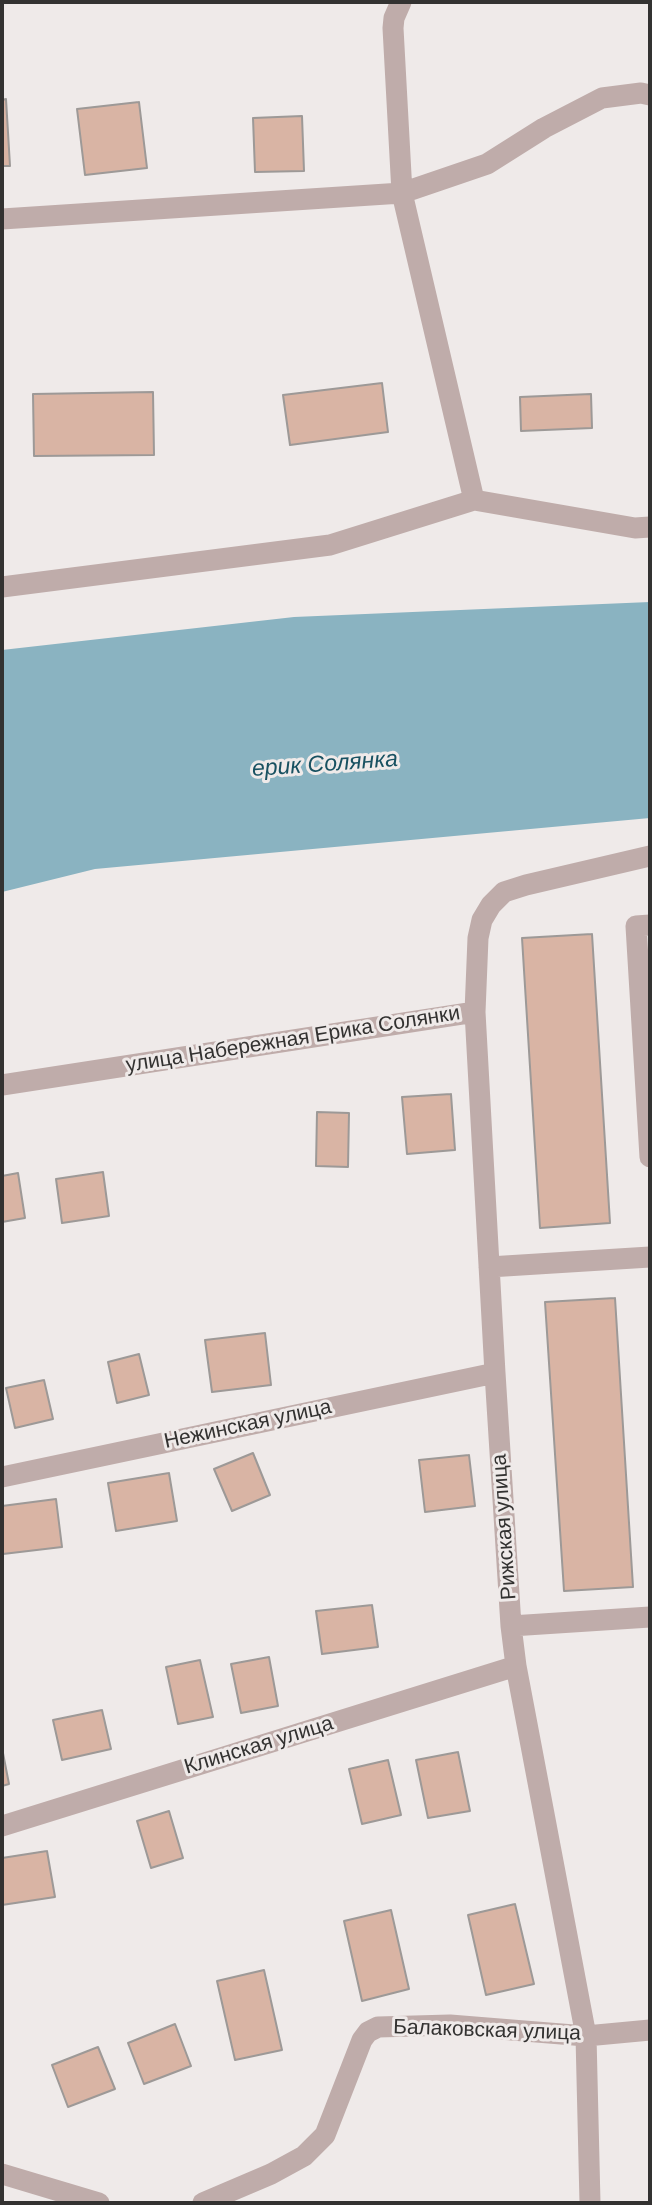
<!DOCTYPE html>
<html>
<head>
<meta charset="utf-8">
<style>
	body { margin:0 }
	#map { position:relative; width:652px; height:2205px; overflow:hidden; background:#efeae9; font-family:"DM Sans",sans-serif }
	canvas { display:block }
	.frame { position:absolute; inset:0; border:4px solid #333231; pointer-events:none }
</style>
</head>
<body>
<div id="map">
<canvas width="652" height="2205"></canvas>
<div class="frame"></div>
</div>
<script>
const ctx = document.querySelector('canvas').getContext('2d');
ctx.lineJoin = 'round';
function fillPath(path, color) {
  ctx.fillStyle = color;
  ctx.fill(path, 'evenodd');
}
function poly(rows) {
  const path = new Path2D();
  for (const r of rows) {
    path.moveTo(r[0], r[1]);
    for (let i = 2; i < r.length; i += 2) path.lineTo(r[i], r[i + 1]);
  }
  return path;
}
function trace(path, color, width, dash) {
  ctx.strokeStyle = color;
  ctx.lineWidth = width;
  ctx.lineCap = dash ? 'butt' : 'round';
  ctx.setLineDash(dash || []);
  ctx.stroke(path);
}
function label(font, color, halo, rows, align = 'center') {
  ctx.font = font + ' "DM Sans",sans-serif';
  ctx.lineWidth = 6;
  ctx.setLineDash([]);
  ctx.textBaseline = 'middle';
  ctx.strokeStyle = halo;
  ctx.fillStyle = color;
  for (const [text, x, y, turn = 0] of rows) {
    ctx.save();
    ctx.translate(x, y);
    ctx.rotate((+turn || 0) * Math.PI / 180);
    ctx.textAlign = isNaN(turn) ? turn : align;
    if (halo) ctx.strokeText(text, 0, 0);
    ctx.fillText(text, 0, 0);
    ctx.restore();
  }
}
fillPath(poly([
	[650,602,650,818,95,869,2,892,2,650,294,617]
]), '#8ab3c1');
const building = poly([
	[6,99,10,166,2,166,2,100,6,99],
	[139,102,147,168,85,175,77,109,139,102],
	[302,116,304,171,255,172,253,118,302,116],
	[382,383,388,432,290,445,283,395,382,383],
	[153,392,154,455,34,456,33,394,153,392],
	[591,394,592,428,521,431,520,397,591,394],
	[592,934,610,1223,540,1228,522,938,592,934],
	[451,1094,455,1150,407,1154,402,1097,451,1094],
	[317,1112,349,1113,348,1167,316,1166,317,1112],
	[103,1172,109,1216,62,1223,56,1179,103,1172],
	[18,1173,25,1218,2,1222,2,1176,18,1173],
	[615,1298,633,1587,564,1591,545,1302,615,1298],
	[265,1333,271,1385,212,1392,205,1340,265,1333],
	[139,1354,149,1395,117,1403,108,1362,139,1354],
	[44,1380,53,1419,15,1428,6,1388,44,1380],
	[253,1453,270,1495,232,1511,214,1469,253,1453],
	[469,1455,475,1506,425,1512,419,1460,469,1455],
	[169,1473,177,1521,116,1531,108,1483,169,1473],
	[56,1499,62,1547,3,1554,2,1506,56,1499],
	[372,1605,378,1647,322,1654,316,1611,372,1605],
	[269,1657,278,1706,241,1713,231,1664,269,1657],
	[200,1660,213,1717,178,1724,166,1667,200,1660],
	[102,1710,111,1749,62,1760,53,1720,102,1710],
	[2,1748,9,1784,2,1786,2,1748],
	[458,1752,470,1811,428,1818,416,1760,458,1752],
	[388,1760,401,1815,362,1824,349,1769,388,1760],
	[169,1811,183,1858,151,1868,137,1821,169,1811],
	[47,1851,55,1897,2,1905,2,1858,47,1851],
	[515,1904,534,1984,486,1995,468,1915,515,1904],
	[391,1910,409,1989,362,2001,344,1921,391,1910],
	[264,1970,282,2050,235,2060,217,1981,264,1970],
	[175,2024,191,2066,144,2084,128,2043,175,2024],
	[98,2047,115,2089,68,2107,52,2065,98,2047]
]);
fillPath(building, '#d9b4a4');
trace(building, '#9d9997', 2);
trace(poly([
	[401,2,394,18,393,28,402,193,474,500],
	[2,219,402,193,487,164,544,128,602,98,641,93,650,95],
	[2,587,330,545,474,500,635,528,650,527],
	[650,925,636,926,650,1157],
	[2,1085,475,1012],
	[489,1267,650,1257],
	[2,1477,495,1373],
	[511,1626,650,1617],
	[2,1826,516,1666],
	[2,2174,99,2203],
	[203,2203,271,2174,304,2156,325,2135,362,2040,368,2032,378,2027,450,2025,586,2036,650,2030],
	[590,2203,586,2036,516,1666,511,1626,495,1373,475,1012,478,938,482,920,491,905,504,892,526,885,650,856]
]), '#bfacaa', 21);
label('21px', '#333231', '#efeae9', [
	["улица Набережная Ерика Солянки",293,1040,-9],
	["Нежинская улица",248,1425,-12],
	["Рижская улица",505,1527,-94],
	["Клинская улица",259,1746,-17],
	["Балаковская улица",487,2031,2]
]);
label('italic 23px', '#185161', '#efeae9', [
	["ерик Солянка",325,765,-4]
]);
</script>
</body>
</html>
